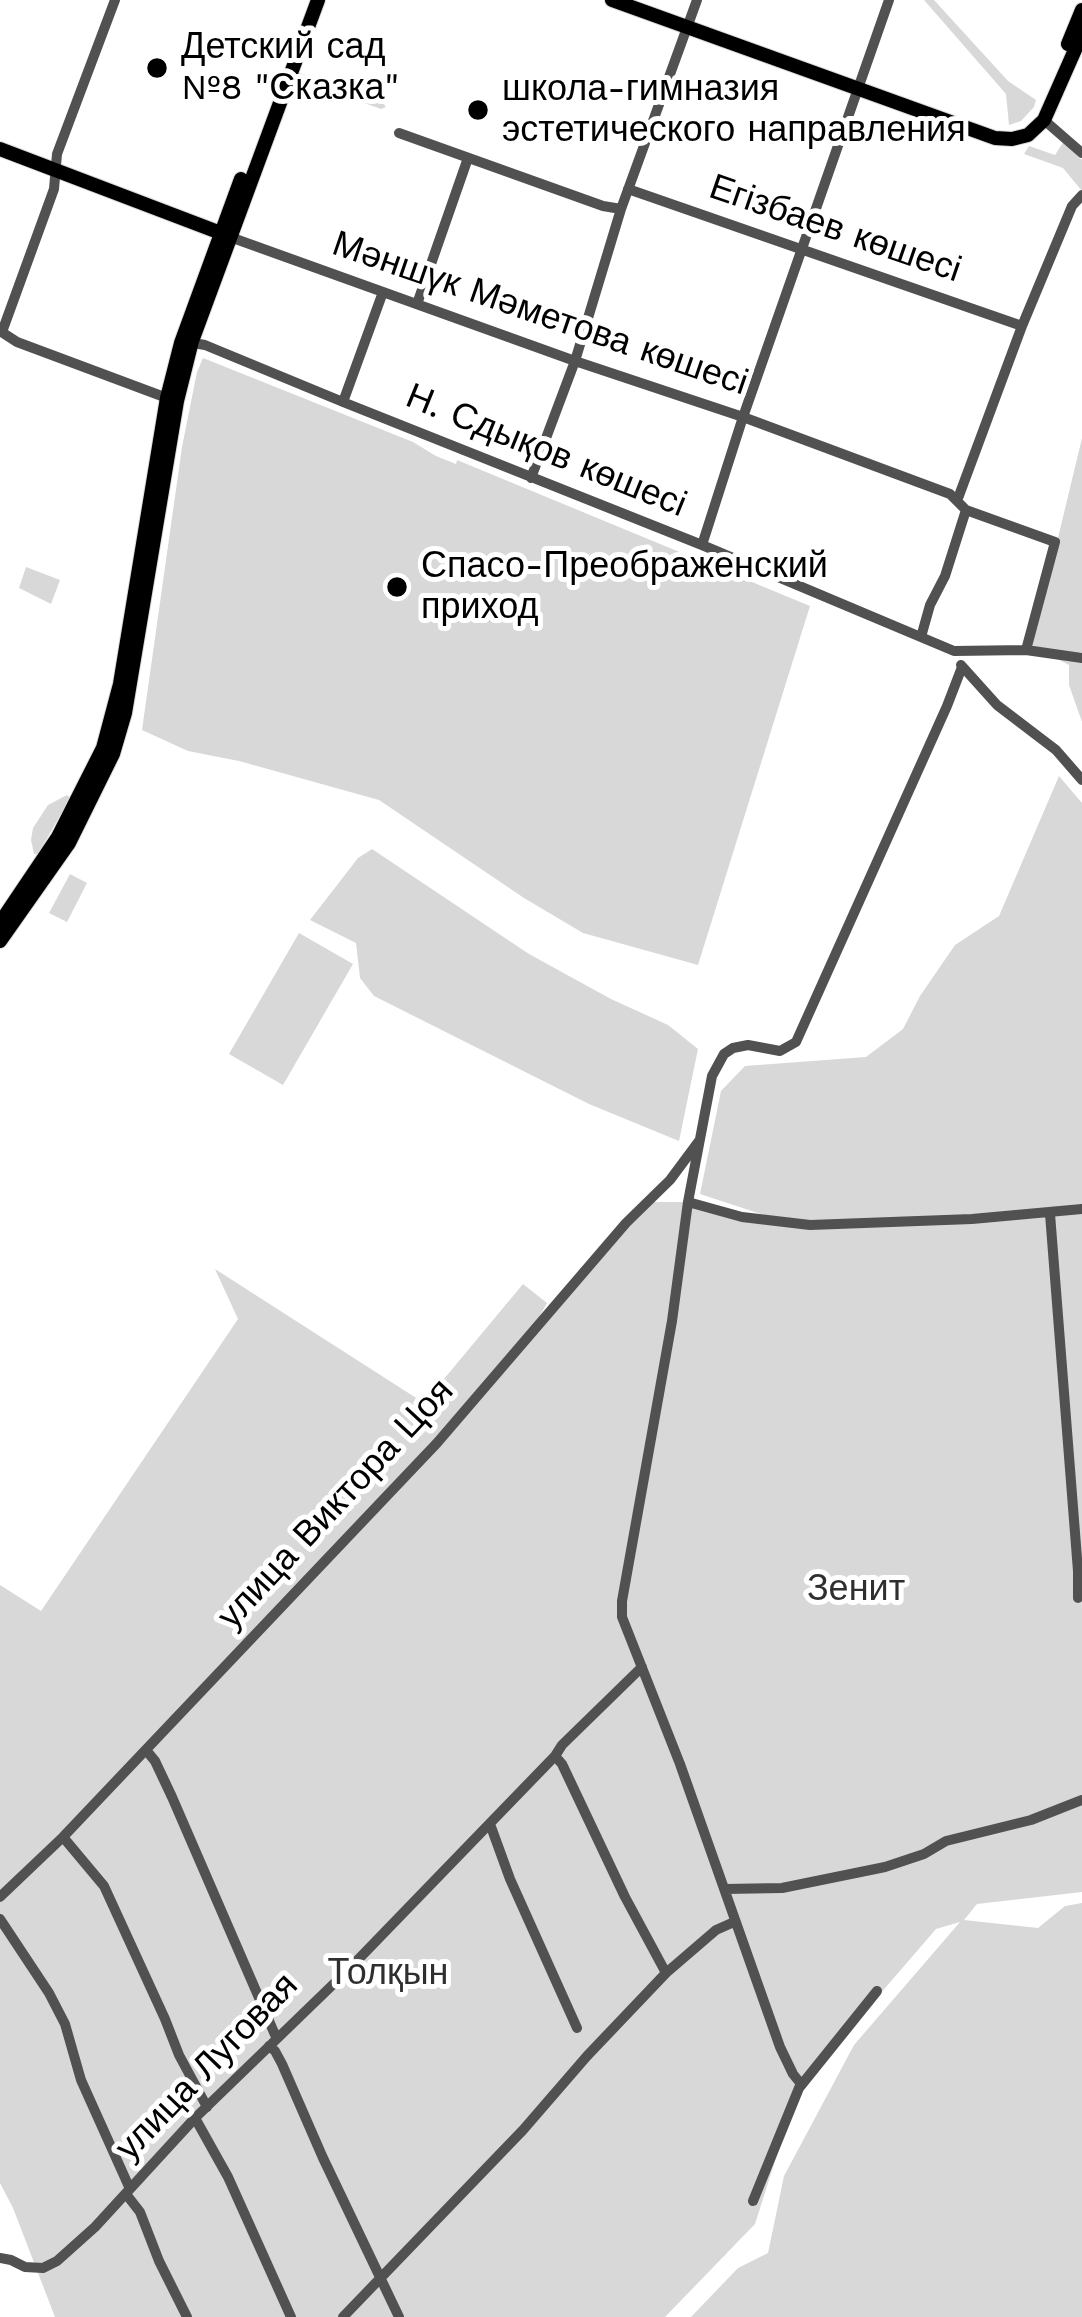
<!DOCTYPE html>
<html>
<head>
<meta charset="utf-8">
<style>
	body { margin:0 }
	canvas { display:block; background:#fff }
</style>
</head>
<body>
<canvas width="1082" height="2317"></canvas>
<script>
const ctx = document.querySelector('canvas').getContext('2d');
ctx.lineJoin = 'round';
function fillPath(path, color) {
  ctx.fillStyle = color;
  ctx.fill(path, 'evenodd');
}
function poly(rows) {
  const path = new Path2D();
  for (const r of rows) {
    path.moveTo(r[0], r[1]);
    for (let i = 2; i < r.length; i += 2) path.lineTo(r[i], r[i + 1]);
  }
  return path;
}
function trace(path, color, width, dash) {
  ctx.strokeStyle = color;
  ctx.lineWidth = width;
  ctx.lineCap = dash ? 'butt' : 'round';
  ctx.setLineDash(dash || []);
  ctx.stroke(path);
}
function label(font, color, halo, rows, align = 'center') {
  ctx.font = font + ' "Work Sans",sans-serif';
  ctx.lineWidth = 10;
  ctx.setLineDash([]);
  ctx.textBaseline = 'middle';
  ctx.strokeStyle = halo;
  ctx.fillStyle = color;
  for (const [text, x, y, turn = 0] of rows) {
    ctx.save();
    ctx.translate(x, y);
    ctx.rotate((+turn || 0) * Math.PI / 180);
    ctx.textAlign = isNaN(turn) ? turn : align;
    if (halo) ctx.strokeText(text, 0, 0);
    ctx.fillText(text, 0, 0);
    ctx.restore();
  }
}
fillPath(poly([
	[924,0,934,0,1008,81,1036,100,1034,107,1021,121,1009,125,1006,94],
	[300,73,383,103,386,107,381,109,298,79,295,75],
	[1064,141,1082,160,1082,191,1063,168,1024,154,1029,146,1055,155],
	[203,358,413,442,436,456,456,464,457,460,810,606,698,965,583,933,524,898,379,800,239,761,188,751,142,730,182,447,197,372],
	[1082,438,1082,722,1069,685,1069,665,1032,646],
	[26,567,60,580,51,604,19,588],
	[1059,776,1082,803,1082,1892,977,1904,964,1920,1038,1928,1065,1906,1082,1903,1082,2317,691,2317,738,2268,768,2253,784,2176,854,2045,960,1922,936,1929,842,2038,795,2098,755,2224,665,2317,55,2317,13,2208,0,2183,0,1585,41,1611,238,1319,215,1269,424,1403,523,1284,547,1303,538,1319,653,1202,688,1202,774,1221,851,1220,796,1220,764,1215,700,1194,721,1091,745,1066,866,1057,903,1029,920,996,955,945,999,916],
	[67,795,70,798,38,854,34,854,31,840,33,828,48,805],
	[372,849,529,954,611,999,668,1025,698,1049,679,1141,589,1104,374,996,360,978,356,943,310,920,358,858],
	[70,874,87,883,67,922,49,913],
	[299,933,353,964,283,1085,229,1054]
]), '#d8d8d8');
const major = poly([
	[612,0,995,138,1012,139,1028,135,1044,120,1082,34],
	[1068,44,1082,10],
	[0,149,226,235],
	[0,923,58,837,103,748,120,684,167,398,181,343,241,179],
	[0,941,69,843,113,754,125,713,177,401,192,341,318,0]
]);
trace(major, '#dbdbdb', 16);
trace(poly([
	[1044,120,1082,153],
	[399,133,603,206,621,209],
	[628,189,1022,326],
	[230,237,575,361,743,417,950,494,966,510,1055,542,1026,650],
	[417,304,468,158],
	[0,331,17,342,167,398],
	[2,332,54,189,57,154,115,0],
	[187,342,205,345,343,402,702,545,954,651,1026,650,1082,658],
	[343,402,383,292],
	[531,478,575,361,621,209,697,0],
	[957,501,1022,326,1072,206,1082,195],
	[702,545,743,417,889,0],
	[921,637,930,605,945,576,966,510],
	[961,665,997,705,1056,750,1082,780],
	[688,1202,742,1217,810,1225,972,1219,1082,1209],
	[1050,1214,1078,1571,1078,1598],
	[146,1750,155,1761,172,1797,276,2037],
	[555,1756,562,1764,625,1897,666,1973],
	[490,1824,510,1879,577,2028],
	[63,1837,104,1886,165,2019,179,2055,207,2107],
	[725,1889,782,1888,885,1867,924,1854,946,1841,1031,1820,1082,1800],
	[0,1897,63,1837,437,1443,626,1223,670,1180,699,1141],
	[0,1919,49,1993,65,2024,81,2080,130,2189],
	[269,2046,275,2051,282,2064,323,2158,399,2317],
	[801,2084,793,2074,780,2047,680,1764,622,1617,622,1601,672,1321,688,1202,712,1076,724,1054,733,1048,748,1045,780,1051,796,1042,947,706,962,667],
	[195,2118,228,2177,291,2317],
	[126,2194,140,2212,159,2261,187,2317],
	[753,2201,799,2088,877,1991],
	[0,2258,11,2260,25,2267,43,2268,57,2261,95,2227,195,2118,348,1970,555,1756,562,1745,642,1667],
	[343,2317,523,2130,587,2056,666,1973,716,1930,734,1922]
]), '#515151', 10);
trace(major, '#000', 14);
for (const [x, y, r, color] of [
	[157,68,12,"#000"],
	[478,110,12,"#000"],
	[397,587,12,"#000"]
]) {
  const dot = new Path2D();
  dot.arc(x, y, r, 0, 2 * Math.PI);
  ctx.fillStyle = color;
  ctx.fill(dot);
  trace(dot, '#fff', 4.5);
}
label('36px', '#000', '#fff', [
	["Детский сад",181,47],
	["№8 \"Сказка\"",181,88],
	["школа-гимназия",502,89],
	["эстетического направления",502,130],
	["Спасо-Преображенский",421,566],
	["приход",421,607]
], 'left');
label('36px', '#000', '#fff', [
	["Егізбаев көшесі",835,229,19],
	["Мәншүк Мәметова көшесі",540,314,19],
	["Н. Сдықов көшесі",546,451,22],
	["улица Виктора Цоя",336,1504,-47],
	["улица Луговая",207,2067,-46]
]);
label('36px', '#2f2f2f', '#fff', [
	["Зенит",856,1589],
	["Толқын",388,1973]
]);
</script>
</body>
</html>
